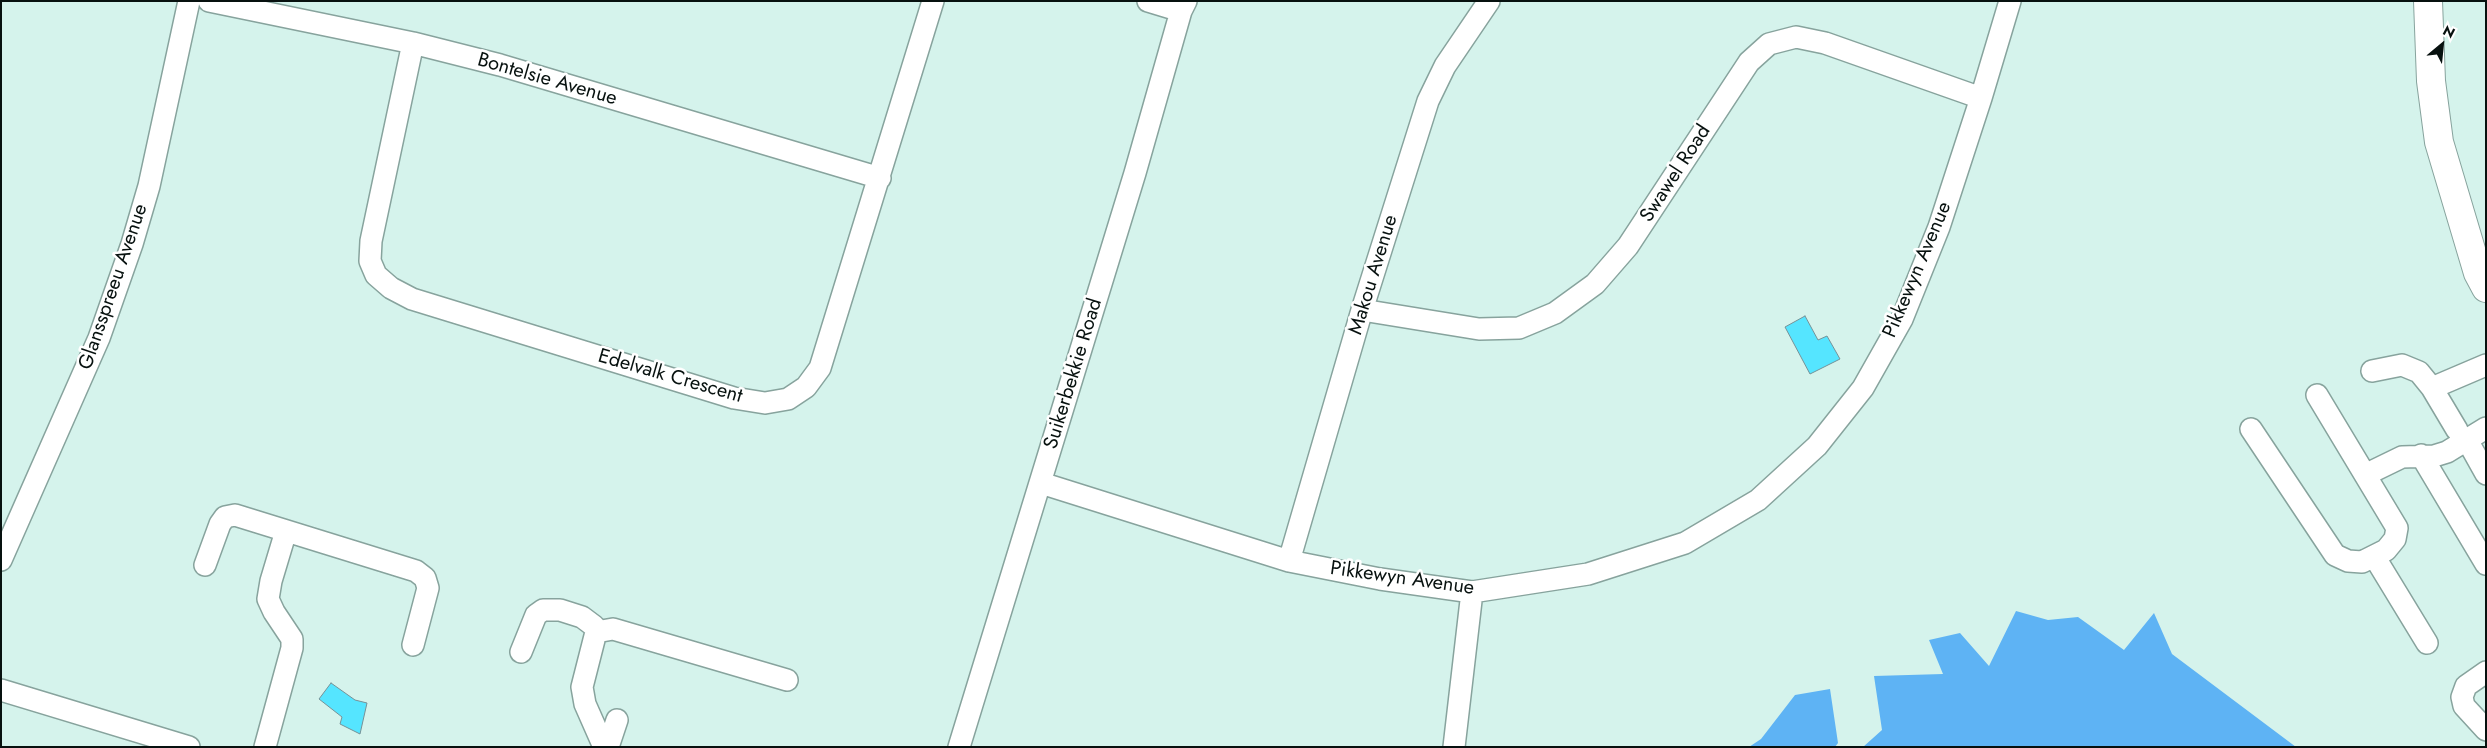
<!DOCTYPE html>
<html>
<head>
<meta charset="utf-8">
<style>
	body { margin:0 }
	#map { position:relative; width:2487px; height:748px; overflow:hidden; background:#d5f3ec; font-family:Jost,sans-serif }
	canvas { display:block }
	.frame { position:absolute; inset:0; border:2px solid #07110f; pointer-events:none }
	.north { position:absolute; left:2417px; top:20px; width:50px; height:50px; -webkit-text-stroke:4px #fff; paint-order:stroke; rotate:28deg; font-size:14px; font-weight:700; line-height:20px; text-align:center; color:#07110f }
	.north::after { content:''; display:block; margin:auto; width:18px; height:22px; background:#07110f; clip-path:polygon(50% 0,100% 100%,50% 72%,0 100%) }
</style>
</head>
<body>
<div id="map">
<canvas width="2487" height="748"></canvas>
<div class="frame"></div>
<div class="north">N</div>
</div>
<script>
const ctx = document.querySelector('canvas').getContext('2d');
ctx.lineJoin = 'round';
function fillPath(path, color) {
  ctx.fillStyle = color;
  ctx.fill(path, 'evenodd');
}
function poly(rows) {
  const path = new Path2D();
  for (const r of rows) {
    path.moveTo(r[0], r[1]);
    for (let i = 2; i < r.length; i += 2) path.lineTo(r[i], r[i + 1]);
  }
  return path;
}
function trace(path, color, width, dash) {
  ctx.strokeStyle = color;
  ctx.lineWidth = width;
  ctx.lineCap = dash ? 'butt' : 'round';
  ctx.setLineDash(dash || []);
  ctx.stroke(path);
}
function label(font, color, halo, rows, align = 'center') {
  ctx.font = font + ' Jost,sans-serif';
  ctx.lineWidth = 5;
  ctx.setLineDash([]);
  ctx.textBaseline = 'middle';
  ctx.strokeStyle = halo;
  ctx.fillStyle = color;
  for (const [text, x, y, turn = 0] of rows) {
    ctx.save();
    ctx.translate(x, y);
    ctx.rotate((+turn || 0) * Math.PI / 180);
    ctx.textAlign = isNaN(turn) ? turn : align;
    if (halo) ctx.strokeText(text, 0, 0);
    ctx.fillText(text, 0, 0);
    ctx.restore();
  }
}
fillPath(poly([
	[2016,611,2048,620,2078,617,2124,650,2154,613,2172,654,2296,747,1863,747,1882,730,1874,676,1943,674,1929,640,1960,633,1989,666],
	[1830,689,1838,743,1835,747,1749,747,1761,739,1795,695]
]), '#5eb3f4');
const building = poly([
	[1805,316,1818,340,1827,336,1840,359,1810,374,1785,327,1805,316],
	[331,683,355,700,367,703,360,734,340,724,342,717,319,699,331,683]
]);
fillPath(building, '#55e5ff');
trace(building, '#759197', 1);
const street = poly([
	[209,1,413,43,500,65,880,178],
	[1148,1,1181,11],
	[413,43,371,241,370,261,376,275,391,288,412,299,734,398,765,403,788,399,806,387,820,368,933,1],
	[1362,310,1479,329,1519,328,1555,313,1595,284,1628,246,1749,62,1769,44,1796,37,1825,43,1981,98],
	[2372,371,2402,365,2419,372,2432,388,2457,430],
	[2432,388,2486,365],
	[2251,429,2335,555,2348,561,2362,562,2386,550,2395,539,2397,528,2317,395],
	[2467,440,2486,474],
	[2421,455,2486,564],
	[2365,475,2402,457,2434,456,2447,452,2486,428],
	[1041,483,1289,561,1380,579,1472,592,1588,574,1685,543,1758,500,1817,446,1863,388,1902,319,1939,227,1981,98,2010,1],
	[2374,556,2427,643],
	[1,560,99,338,132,244,149,186,189,1],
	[1289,561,1362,310,1428,101,1445,66,1489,1],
	[205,565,220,524,225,517,235,515,416,571,425,578,428,588,413,645],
	[596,632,613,629,787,680],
	[521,652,536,615,543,610,560,610,582,617,594,626,596,632,582,687,585,704,604,747],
	[2486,672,2466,686,2462,697,2464,706,2486,730],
	[1,690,189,747],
	[265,747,292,648,292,639,274,612,268,599,271,581,286,531],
	[608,747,617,720],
	[959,747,1135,173,1181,11,1186,1],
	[1454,747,1472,592]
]);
const secondary = poly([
	[2428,1,2431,81,2439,142,2478,273,2486,288]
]);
trace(street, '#87a39d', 24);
trace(secondary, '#87a39d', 30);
trace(street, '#fff', 21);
trace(secondary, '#fff', 28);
label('20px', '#07110f', '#fff', [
	["Bontelsie Avenue",547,80,16],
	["Swawel Road",1676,174,-57],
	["Pikkewyn Avenue",1918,270,-67],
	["Makou Avenue",1374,275,-73],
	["Glansspreeu Avenue",114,287,-71],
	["Suikerbekkie Road",1074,374,-73],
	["Edelvalk Crescent",670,377,16],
	["Pikkewyn Avenue",1402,579,8]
]);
</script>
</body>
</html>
